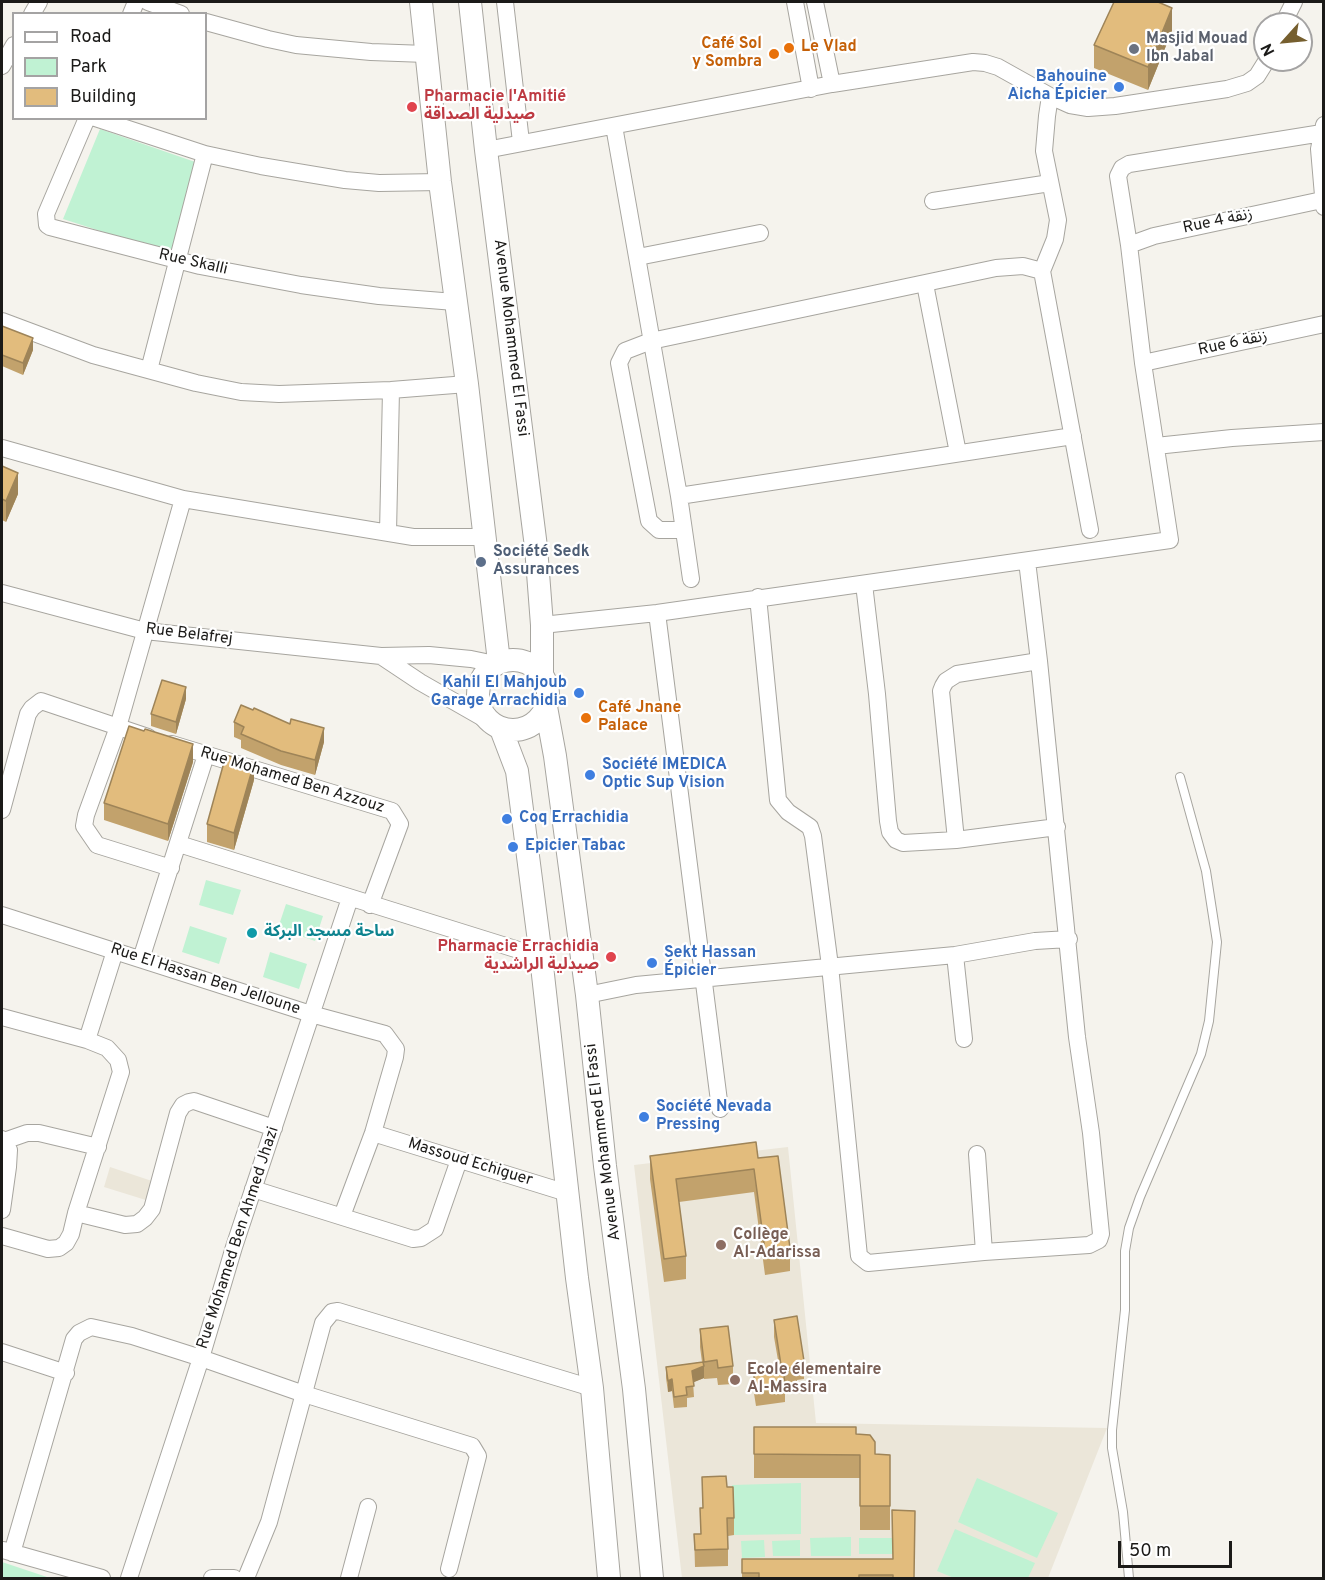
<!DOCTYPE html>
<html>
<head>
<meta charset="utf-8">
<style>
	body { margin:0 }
	#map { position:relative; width:1325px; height:1580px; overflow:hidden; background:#f5f3ed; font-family:Overpass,sans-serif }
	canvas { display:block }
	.frame { position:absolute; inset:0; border:3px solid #1b1a18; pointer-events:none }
	.legend { position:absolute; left:12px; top:12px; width:195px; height:108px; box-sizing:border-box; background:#fff; border:2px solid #a4a3a3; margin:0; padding:8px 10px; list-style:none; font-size:18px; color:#1b1a18 }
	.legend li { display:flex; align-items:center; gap:12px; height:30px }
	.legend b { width:30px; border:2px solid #a4a3a3 }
	.north { position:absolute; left:1253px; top:12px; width:60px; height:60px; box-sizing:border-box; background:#fff; border:2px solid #a4a3a3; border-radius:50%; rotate:243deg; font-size:16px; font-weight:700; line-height:24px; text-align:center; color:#1b1a18 }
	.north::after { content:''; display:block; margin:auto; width:21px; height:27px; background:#765f2f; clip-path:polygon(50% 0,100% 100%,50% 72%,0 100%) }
	.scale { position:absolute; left:1118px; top:1541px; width:114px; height:27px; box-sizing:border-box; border:3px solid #1b1a18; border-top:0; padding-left:8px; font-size:18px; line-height:21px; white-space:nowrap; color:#1b1a18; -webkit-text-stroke:4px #fff; paint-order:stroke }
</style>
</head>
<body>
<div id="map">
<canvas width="1325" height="1580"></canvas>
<div class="frame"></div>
<ul class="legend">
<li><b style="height:8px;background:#fff"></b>Road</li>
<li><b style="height:16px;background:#c0f2d3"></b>Park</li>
<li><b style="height:16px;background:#e2bc7d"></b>Building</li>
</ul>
<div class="north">N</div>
<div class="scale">50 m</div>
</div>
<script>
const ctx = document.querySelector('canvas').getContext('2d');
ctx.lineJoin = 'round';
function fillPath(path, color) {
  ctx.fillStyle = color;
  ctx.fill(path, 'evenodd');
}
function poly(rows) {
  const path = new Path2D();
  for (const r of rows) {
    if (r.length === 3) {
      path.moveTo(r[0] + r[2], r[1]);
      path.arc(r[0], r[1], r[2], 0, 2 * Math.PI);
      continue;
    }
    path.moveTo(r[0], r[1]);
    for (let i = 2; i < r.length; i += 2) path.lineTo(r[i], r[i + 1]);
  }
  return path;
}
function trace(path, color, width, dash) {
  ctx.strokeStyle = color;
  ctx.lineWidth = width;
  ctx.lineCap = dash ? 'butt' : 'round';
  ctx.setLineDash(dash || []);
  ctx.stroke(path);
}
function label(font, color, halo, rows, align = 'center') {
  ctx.font = font + ' Overpass,"Noto Sans Arabic",sans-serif';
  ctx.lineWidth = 4.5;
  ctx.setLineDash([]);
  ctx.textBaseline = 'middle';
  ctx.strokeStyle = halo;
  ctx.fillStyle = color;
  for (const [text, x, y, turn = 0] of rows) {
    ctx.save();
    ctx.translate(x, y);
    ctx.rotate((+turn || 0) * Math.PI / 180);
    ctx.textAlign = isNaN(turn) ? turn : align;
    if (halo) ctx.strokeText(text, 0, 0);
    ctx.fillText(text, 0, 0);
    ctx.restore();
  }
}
fillPath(poly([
	[788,1147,816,1423,1107,1428,1048,1578,682,1578,634,1165],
	[110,1167,155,1182,149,1201,104,1187]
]), '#ebe6d9');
fillPath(poly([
	[100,129,201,164,175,255,63,219],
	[206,880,241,890,233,915,199,905],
	[286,904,323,916,315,941,278,928],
	[190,926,227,938,219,964,182,952],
	[270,952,307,964,299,989,263,977],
	[977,1478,1058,1513,1037,1558,958,1522],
	[801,1483,801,1534,734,1535,732,1485],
	[955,1529,1035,1563,1028,1578,954,1578,937,1571],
	[851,1537,851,1556,811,1556,810,1538],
	[859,1538,893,1538,893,1554,859,1554],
	[764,1540,765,1557,742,1558,741,1541],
	[800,1540,800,1556,773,1556,772,1541],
	[2,1562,50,1578,2,1578]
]), '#c0f2d3');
const lane = poly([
	[1129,1578,1123,1512,1112,1448,1112,1430,1125,1310,1125,1251,1129,1228,1140,1197,1201,1054,1209,1021,1217,942,1206,871,1180,777]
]);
const street = poly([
	[148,2,181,14],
	[505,2,521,142],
	[795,2,811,89],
	[815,2,832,84],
	[32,14,39,2],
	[131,14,136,2],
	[206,22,268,39,296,45,371,52,426,54],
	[1283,24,1294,2],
	[2,66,14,45],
	[1050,96,1047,116,1044,151,1058,220,1055,239,1042,271,1090,530],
	[87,118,46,214,47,225,50,227,200,266,301,285,379,296,455,302],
	[95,118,205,154,261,166,345,180,379,183,440,182],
	[1324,125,1319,149,1324,207],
	[614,126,679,496,691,579],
	[486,150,832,84,973,62,985,63,998,67,1050,96,1070,105,1088,108,1115,106,1227,89,1247,83,1257,76,1267,60],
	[933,201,1050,183],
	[1129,245,1118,176,1122,168,1129,164,1322,133],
	[638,257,760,233],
	[925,284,958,453],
	[2,321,93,355,196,383,241,392,279,394,391,390,467,384],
	[1143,363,1324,324],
	[149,370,205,154],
	[1156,446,1232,438,1324,432],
	[2,448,183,499,413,537,484,537],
	[679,496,1073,436],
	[684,530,659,530,649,521,619,363,625,351,651,341,996,268,1023,266,1042,271],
	[388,533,391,390],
	[864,584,877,694,888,821,890,832,896,840,903,843,956,840,1057,827],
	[2,593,145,631,381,656,429,655,471,659,495,664],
	[758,597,778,800,788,812,810,827,813,836,830,966,859,1256,868,1263,984,1252,1089,1245,1099,1240,1101,1234,1091,1133,1077,1037,1039,661,1027,561],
	[657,613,720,1109],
	[542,625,657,613,1170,540,1143,363,1129,245,1154,236,1322,200],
	[381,656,420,682,490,722],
	[172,744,392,811,400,824,370,905],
	[2,810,28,714,32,708,41,701,148,737],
	[956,840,941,691,943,686,946,681,957,674,1039,661],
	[179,844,541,957],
	[171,868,97,845,84,826,86,815,118,727,183,499],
	[2,915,311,1014,385,1034,396,1049,395,1057,373,1133,342,1216],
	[955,955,964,1039],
	[141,959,206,755],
	[587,995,636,985,955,955,1035,941,1069,939],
	[2,1017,87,1040,107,1048,118,1060,121,1072,76,1213,71,1234,66,1243,59,1248,48,1249,2,1236],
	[87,1040,115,951],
	[373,1133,567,1193],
	[2,1139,9,1150,8,1167,2,1210],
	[4,1141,27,1133,39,1133,98,1147],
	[977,1154,984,1252],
	[253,1189,413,1239,421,1238,435,1229,459,1160],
	[76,1213,125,1225,137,1224,145,1218,152,1209,178,1113,183,1105,189,1102,194,1101,274,1128],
	[2,1352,66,1373],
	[3,1550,102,1578],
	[12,1553,74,1339,79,1333,91,1327,132,1336,201,1358,304,1394,472,1446,478,1456,449,1569],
	[129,1578,201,1358,234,1247,350,898],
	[212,1578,234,1578],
	[246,1578,269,1522,323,1323,332,1312,338,1311,592,1388],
	[349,1578,368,1507]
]);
const secondary = poly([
	[421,2,440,182,467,384,499,662],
	[470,2,486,150,536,547,542,625,542,675],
	[513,695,35],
	[546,707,555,756,587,995,605,1166,634,1389,652,1578],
	[501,729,517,771,541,957,577,1278,592,1388,609,1578]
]);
trace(lane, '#a7a59f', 10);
trace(street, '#a7a59f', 18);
trace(secondary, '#a7a59f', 24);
trace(lane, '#fff', 8);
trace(street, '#fff', 16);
trace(secondary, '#fff', 22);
fillPath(poly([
	[1172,31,1148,90,1094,68,1094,45],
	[2,326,33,350,23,375,2,366],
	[2,466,18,494,6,522,2,520],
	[186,699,176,734,151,726,151,714],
	[234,722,324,742,315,775,281,765,241,748,241,740,234,737],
	[193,762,168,841,104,820,104,803],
	[254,780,234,850,207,842,207,824],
	[650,1156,758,1158,790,1248,790,1271,765,1275,754,1192,679,1202,686,1256,686,1279,664,1282,650,1179],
	[774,1320,804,1361,804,1379,797,1380,797,1385,785,1386,785,1402,756,1406,753,1387,753,1369,779,1366,774,1337],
	[700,1329,733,1366,733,1384,718,1385,717,1378,704,1379,704,1376,704,1378,693,1382,694,1397,687,1398,687,1407,674,1408,672,1391,668,1392,666,1378,666,1367,702,1362,700,1347],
	[754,1427,856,1434,875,1454,890,1455,890,1530,860,1530,860,1478,754,1478],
	[702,1477,727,1487,734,1518,734,1535,728,1536,728,1566,695,1567,694,1534,701,1534,700,1508,703,1508],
	[742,1559,893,1559,914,1578,742,1578]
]), '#c2a26c');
fillPath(poly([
	[1172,8,1172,31,1148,90,1148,67],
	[33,338,33,350,23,375,23,363],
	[18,473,18,494,6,522,6,501],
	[186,687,186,699,176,734,176,722],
	[324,728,324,742,315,775,315,760],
	[193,744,193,762,168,841,168,824],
	[254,763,254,780,234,850,234,833],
	[704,1366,704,1378,692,1383,692,1371],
	[672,1379,672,1391,668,1392,668,1381]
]), '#9e8458');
const building = poly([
	[1114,2,1158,2,1172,8,1148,67,1094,45,1114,2],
	[2,326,33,338,23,363,2,355,2,326],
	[2,466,18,473,6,501,2,499,2,466],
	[162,680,186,687,176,722,151,714,162,680],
	[241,705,253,710,254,708,290,724,291,719,324,728,315,760,281,751,241,734,244,727,234,722,241,705],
	[129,726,144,731,145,729,193,744,168,824,104,803,129,726],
	[226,755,254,763,234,833,207,824,226,755],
	[756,1142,758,1158,778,1156,790,1248,765,1251,754,1169,676,1179,686,1256,664,1259,650,1156,756,1142],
	[797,1316,804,1361,796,1362,797,1367,783,1369,785,1384,756,1388,753,1369,781,1365,774,1320,797,1316],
	[728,1326,733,1366,718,1368,717,1360,704,1362,700,1329,728,1326],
	[703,1362,704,1366,692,1371,694,1386,686,1387,687,1395,674,1397,672,1379,668,1381,666,1367,703,1362],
	[754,1427,856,1427,856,1434,870,1435,875,1442,875,1454,890,1455,890,1506,860,1506,860,1455,754,1454,754,1427],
	[726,1476,727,1487,733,1487,734,1518,727,1518,728,1549,695,1550,694,1534,701,1534,700,1508,703,1508,702,1477,726,1476],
	[892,1510,915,1511,914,1578,893,1578,893,1575,859,1575,859,1578,759,1578,759,1573,742,1573,742,1559,893,1559,892,1510]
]);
fillPath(building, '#e2bc7d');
trace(building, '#9e8458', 1.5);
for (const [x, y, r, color] of [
	[789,48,6,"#e8710a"],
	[1134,49,6,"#6b7280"],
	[774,54,6,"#e8710a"],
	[1119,87,6,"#3f7fe0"],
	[412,107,6,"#e0444e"],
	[481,562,6,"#5c6f8a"],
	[579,693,6,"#3f7fe0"],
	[586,718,6,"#e8710a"],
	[590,775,6,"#3f7fe0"],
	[507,819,6,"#3f7fe0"],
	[513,847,6,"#3f7fe0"],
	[252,933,6,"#0f9aa8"],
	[611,957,6,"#e0444e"],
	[652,963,6,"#3f7fe0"],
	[644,1117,6,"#3f7fe0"],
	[721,1245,6,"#8d6e63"],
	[735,1380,6,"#8d6e63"]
]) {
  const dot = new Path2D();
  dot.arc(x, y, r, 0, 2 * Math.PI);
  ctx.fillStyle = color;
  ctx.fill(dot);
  trace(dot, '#fff', 2);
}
label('bold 16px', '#5b616d', '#fff', [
	["Masjid Mouad",1146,40],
	["Ibn Jabal",1146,58]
], 'left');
label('bold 16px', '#c56008', '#fff', [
	["Café Sol",762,45,"right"],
	["y Sombra",762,63,"right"],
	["Le Vlad",801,48],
	["Café Jnane",598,709],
	["Palace",598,727]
], 'left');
label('bold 16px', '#366cbe', '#fff', [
	["Bahouine",1107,78,"right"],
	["Aicha Épicier",1107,96,"right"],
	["Kahil El Mahjoub",567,684,"right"],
	["Garage Arrachidia",567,702,"right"],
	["Société IMEDICA",602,766],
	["Optic Sup Vision",602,784],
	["Coq Errachidia",519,819],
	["Epicier Tabac",525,847],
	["Sekt Hassan",664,954],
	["Épicier",664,972],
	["Société Nevada",656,1108],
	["Pressing",656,1126]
], 'left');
label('bold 16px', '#be3a42', '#fff', [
	["Pharmacie l'Amitié",424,98],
	["صيدلية الصداقة",424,116],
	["Pharmacie Errachidia",599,948,"right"],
	["صيدلية الراشدية",599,966,"right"]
], 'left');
label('16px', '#1b1a18', '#fff', [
	["Rue 4 زنقة",1218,222,-12],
	["Rue Skalli",193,263,13],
	["Avenue Mohammed El Fassi",510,338,83],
	["Rue 6 زنقة",1233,344,-12],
	["Rue Belafrej",189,635,7],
	["Rue Mohamed Ben Azzouz",292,781,17],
	["Rue El Hassan Ben Jelloune",205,980,18],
	["Avenue Mohammed El Fassi",604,1142,-97],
	["Massoud Echiguer",470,1163,17],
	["Rue Mohamed Ben Ahmed Jhazi",239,1238,-72]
]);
label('bold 16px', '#4e5e75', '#fff', [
	["Société Sedk",493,553],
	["Assurances",493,571]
], 'left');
label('bold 16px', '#0d838f', '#fff', [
	["ساحة مسجد البركة",264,933]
], 'left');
label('bold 16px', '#785e54', '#fff', [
	["Collège",733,1236],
	["Al-Adarissa",733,1254],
	["Ecole élementaire",747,1371],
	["Al-Massira",747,1389]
], 'left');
</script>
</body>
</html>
